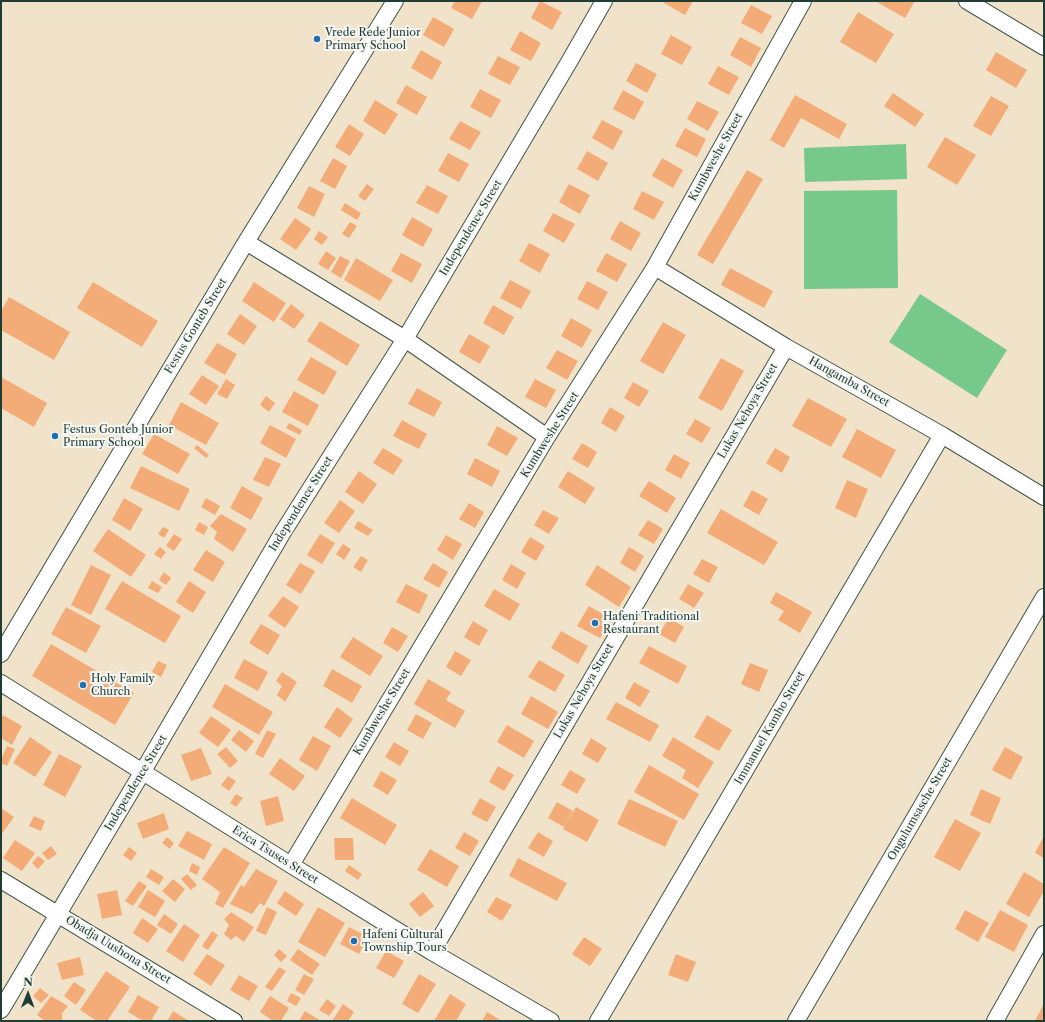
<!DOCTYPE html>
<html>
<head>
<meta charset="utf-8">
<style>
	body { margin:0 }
	#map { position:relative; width:1045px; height:1022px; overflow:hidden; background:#f0e3c9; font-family:"Libre Caslon Text",serif }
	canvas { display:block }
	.frame { position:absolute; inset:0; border:2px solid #1f3d34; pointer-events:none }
	.north { position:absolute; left:8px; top:974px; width:40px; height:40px; -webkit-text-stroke:3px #f6f6f2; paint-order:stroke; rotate:1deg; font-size:11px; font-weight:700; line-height:16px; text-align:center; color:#1f3d34 }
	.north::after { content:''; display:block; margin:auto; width:14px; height:18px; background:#1f3d34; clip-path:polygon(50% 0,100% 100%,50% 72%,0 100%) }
</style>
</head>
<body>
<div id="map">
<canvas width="1045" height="1022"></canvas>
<div class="frame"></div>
<div class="north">N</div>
</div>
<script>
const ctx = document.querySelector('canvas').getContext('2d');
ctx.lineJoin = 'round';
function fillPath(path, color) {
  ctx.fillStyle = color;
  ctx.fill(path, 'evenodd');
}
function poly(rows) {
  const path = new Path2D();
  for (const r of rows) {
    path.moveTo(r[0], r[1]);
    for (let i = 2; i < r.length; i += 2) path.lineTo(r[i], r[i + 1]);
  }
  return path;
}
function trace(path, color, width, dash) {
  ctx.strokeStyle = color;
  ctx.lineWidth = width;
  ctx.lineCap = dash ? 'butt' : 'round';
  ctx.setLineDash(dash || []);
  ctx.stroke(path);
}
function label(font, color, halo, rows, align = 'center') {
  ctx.font = font + ' "Libre Caslon Text",serif';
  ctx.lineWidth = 4;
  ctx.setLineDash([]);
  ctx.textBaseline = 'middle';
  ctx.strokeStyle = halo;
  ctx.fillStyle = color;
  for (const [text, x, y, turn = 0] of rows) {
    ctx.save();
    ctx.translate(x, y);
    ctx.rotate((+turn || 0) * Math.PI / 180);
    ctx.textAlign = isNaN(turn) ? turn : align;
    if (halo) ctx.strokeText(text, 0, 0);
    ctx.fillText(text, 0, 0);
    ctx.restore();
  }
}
fillPath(poly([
	[906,144,907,179,805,182,804,148],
	[897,190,898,288,804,289,804,191],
	[920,294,1007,350,977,398,889,342]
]), '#76c88b');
fillPath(poly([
	[455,1,482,1,472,19,451,8],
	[540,1,562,12,552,30,531,18],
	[665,1,693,1,685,15,664,3],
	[875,1,915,1,905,18],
	[751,5,772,16,762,34,741,23],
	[858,12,894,34,876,63,840,42],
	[433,17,454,29,444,47,423,35],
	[520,31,541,43,531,61,510,50],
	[671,35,692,47,682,65,661,54],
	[740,37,761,48,751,67,730,55],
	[421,50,442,62,432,80,411,68],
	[996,52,1027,70,1016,88,986,70],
	[498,56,520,67,510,85,488,74],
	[636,63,657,74,647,93,626,81],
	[718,66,739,77,729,95,708,84],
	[406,85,427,97,417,115,396,103],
	[480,89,501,100,491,118,470,107],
	[623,90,644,102,634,120,613,109],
	[893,93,924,114,915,127,884,106],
	[795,95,847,124,839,139,801,118,784,148,770,140],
	[991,96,1009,106,991,136,973,126],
	[375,100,398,114,385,135,363,121],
	[697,101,719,112,708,131,687,119],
	[602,120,623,131,613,150,592,138],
	[460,121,481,132,470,150,449,139],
	[349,124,364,134,350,156,335,147],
	[685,128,706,139,697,157,675,146],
	[945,137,976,155,957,185,927,167],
	[587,151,608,163,598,181,577,169],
	[448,153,469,164,459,182,438,171],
	[333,158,347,166,335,189,320,181],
	[662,158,683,170,673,188,652,176],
	[747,170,763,179,713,264,697,255],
	[367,184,374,189,365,201,358,196],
	[569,184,590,195,580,214,559,202],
	[427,185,448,196,438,214,416,203],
	[309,186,325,194,314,217,297,208],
	[642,191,664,202,654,220,633,209],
	[345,203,361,213,357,220,341,210],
	[553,213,575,224,564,243,543,231],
	[412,217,433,229,423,247,402,235],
	[295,218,311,229,296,250,280,239],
	[620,221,641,233,631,251,610,239],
	[350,222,357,226,349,238,342,234],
	[319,231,328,237,322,245,314,239],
	[529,243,550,254,540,273,519,261],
	[326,251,336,258,328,270,318,264],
	[401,253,422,264,412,283,391,271],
	[606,253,627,264,617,282,596,271],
	[340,256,350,261,341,278,331,272],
	[356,258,393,280,380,301,344,280],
	[730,268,773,291,764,308,721,285],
	[510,280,531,291,521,309,500,298],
	[587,281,608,292,598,310,577,299],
	[93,282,158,321,142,347,77,308],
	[254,282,286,303,274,322,242,301],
	[9,297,70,332,54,360,1,330,1,311],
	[291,304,305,315,294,329,280,319],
	[493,305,514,317,504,335,483,323],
	[240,314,257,326,244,345,227,334],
	[571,318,592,330,582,348,561,336],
	[320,321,360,345,347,366,307,341],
	[663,322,686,335,663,374,640,361],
	[469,334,490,346,480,364,459,352],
	[217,343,237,354,225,375,204,363],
	[557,350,578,361,567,380,546,368],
	[311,357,337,372,324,395,297,380],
	[721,358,744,371,722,411,698,398],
	[202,375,219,386,206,405,189,394],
	[1,377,47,403,34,427,1,408],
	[226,379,235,385,227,399,217,394],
	[535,379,556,390,546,408,525,397],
	[633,382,649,391,639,407,624,398],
	[417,388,442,402,434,417,408,404],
	[294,391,319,405,308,426,282,412],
	[266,396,275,403,269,412,260,405],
	[808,398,847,419,831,447,792,426],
	[181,402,219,423,206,445,169,425],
	[610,407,625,416,616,432,601,423],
	[695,419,711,428,702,443,686,434],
	[402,420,427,434,419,449,393,436],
	[289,423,302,430,300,435,286,428],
	[270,425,296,439,286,458,260,443],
	[497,426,518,438,507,456,487,445],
	[857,429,896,450,881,478,842,457],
	[154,434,190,454,178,474,142,454],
	[582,443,597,452,588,468,572,459],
	[197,445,209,455,206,458,194,448],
	[383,448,403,460,393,475,373,463],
	[775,448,790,457,782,473,766,463],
	[674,454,690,463,681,479,665,470],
	[265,457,281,464,269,487,253,480],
	[475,458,500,471,492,487,467,474],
	[141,466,190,489,179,511,130,488],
	[359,471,377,484,363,504,345,492],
	[568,471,595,488,585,504,558,487],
	[847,480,868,489,856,518,835,508],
	[649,481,676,498,667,513,639,496],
	[242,486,263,498,251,520,230,508],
	[752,490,768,499,759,515,743,506],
	[124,498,143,509,130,531,112,520],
	[206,498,220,506,215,515,201,507],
	[340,500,355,511,339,533,324,523],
	[469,503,484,512,475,528,459,519],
	[721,509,778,542,764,565,707,533],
	[543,510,559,518,549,534,534,525],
	[221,514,247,529,233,552,214,539,217,532,210,526],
	[648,520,663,529,654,544,638,535],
	[358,521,373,530,368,536,354,528],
	[199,522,208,527,204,535,195,530],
	[163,527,169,530,164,538,158,534],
	[108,529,146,555,131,577,93,551],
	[174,534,182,539,174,551,166,546],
	[320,534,335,543,322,564,307,555],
	[446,535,462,544,453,560,437,550],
	[530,537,545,546,536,561,521,552],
	[343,544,351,549,344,560,336,554],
	[160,547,166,552,161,559,154,554],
	[629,547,644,556,635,572,620,563],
	[206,550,225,562,213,582,193,570],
	[361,556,368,560,361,572,353,567],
	[702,559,718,567,709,583,693,574],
	[300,563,315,571,301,594,286,585],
	[433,563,448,572,439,588,423,579],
	[511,564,526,573,517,589,502,580],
	[91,565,111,575,91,615,71,605],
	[597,565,631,587,619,607,585,585],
	[164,572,171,578,166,585,159,580],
	[122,581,181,616,165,643,105,609],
	[152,581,162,587,158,593,148,588],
	[189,581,206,592,193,613,176,602],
	[406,584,428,595,419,614,396,602],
	[688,584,704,593,694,608,679,599],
	[494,589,520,604,510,621,484,606],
	[776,592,812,612,800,633,778,620,784,611,770,603],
	[283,596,299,607,285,628,268,616],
	[589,606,611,619,600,638,577,626],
	[66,607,101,626,86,653,51,634],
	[669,618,684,627,675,643,659,634],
	[473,621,488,630,479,646,464,637],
	[261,624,280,635,268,655,249,643],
	[392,627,408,636,398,652,383,643],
	[561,631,588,646,578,664,551,648],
	[353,637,383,656,370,676,340,657],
	[51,644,134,693,115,725,32,676],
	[649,646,687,666,678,684,639,663],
	[455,651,471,660,461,676,446,667],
	[244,659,268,672,258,691,234,678],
	[539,660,565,675,555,692,528,677],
	[158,661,167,665,161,677,152,672],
	[750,663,768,670,759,692,741,684],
	[332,669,362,686,352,703,323,686],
	[282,672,297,682,285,702,277,695,282,686,276,681],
	[428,679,451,692,446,700,465,711,455,728,414,704],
	[634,682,650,691,640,707,625,698],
	[225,684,273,712,259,735,212,707],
	[531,696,558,712,548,729,521,714],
	[616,702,659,725,650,742,606,719],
	[337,707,353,719,340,738,324,727],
	[416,714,432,723,423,739,407,730],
	[3,715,22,726,12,745,1,738,1,719],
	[707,715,732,730,719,751,694,737],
	[211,716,231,730,218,747,199,733],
	[507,725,534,741,524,758,497,742],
	[239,730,254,741,246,752,231,740],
	[267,730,276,734,263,758,255,754],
	[313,736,331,746,317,771,299,760],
	[30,737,52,752,35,777,13,763],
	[673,737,714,762,698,788,682,778,686,770,662,756],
	[591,738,607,748,598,763,582,754],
	[394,742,409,751,400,766,385,757],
	[7,746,15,749,7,766,1,763,1,760],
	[226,747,238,761,230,768,217,754],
	[1005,747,1023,757,1011,780,992,770],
	[201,748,212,774,191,781,181,755],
	[59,754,82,766,65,797,43,785],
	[280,758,305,776,294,791,269,774],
	[649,765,699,794,684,820,634,792],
	[498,766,514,775,504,791,489,782],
	[570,770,586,779,577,794,561,785],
	[381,771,397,780,388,795,373,786],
	[228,776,236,781,229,791,221,785],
	[981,789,1001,798,990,824,970,815],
	[236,794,243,798,236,807,230,803],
	[278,796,284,821,266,826,260,801],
	[352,798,397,825,385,845,340,818],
	[480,798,496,807,487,822,471,814],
	[629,799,678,821,665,847,617,824],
	[557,802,573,811,564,827,548,818],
	[576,807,599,820,587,842,563,829],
	[1,808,14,817,1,835],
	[164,813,169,829,143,839,137,823],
	[34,816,45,821,41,831,29,826],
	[955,819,981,833,960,871,934,857],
	[187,831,212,844,204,860,178,846],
	[464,832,479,841,470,856,455,848],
	[538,832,553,841,544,857,528,848],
	[1044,836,1044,858,1035,853],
	[167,837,174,843,170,849,162,843],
	[334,838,353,838,354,860,335,860],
	[15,840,35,853,22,871,3,858],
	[51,846,57,854,48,860,42,853],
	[129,847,137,853,131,861,123,855],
	[224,847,250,863,223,908,215,904,220,892,202,879],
	[430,849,459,866,447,887,417,870],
	[38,856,45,861,38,869,32,863],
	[518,858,567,883,557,901,509,876],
	[192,863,200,867,197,875,189,871],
	[349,865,362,874,358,880,345,871],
	[151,869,164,877,159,885,146,877],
	[256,869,278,881,264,906,260,903,252,914,230,904,241,885,244,887],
	[1024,872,1044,884,1044,891,1029,917,1006,904],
	[187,874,197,885,191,890,181,879],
	[173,879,185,889,175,902,162,891],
	[139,881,147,886,133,906,125,901],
	[117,890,122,915,102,919,97,894],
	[148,890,165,901,155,917,138,907],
	[285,891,304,904,296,916,277,903],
	[423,892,434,906,420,917,409,904],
	[496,897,512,905,502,921,487,912],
	[267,907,277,912,266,935,256,931],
	[318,907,345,923,325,957,298,942],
	[965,910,989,923,978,942,955,929],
	[1000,910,1028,925,1014,952,985,937],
	[231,912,254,927,244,942,236,936,231,940,224,934,229,925,224,919],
	[164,914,178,924,171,934,157,925],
	[142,918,158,929,148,943,133,933],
	[184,924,200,935,183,962,166,951],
	[349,927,368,937,359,954,340,944],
	[212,931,218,935,208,950,202,946],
	[584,937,602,949,590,966,572,954],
	[279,949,287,956,281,962,274,955],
	[298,949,320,964,312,975,290,960],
	[386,951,404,961,394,978,376,968],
	[207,954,225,965,211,986,193,974],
	[676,954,696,962,688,982,668,975],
	[80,957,84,975,62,980,57,963],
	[279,967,286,971,272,991,265,987],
	[106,971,130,987,107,1021,97,1021,80,1010],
	[304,974,314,979,304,995,295,990],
	[419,974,436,984,418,1013,402,1004],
	[239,975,258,986,249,1001,230,990],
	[74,982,86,990,76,1005,64,996],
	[40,988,49,995,41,1003,33,996],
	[291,993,301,998,296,1006,287,1001],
	[450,994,466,1004,456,1021,434,1021],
	[138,995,159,1007,151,1021,143,1021,128,1012],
	[51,996,68,1006,62,1013,62,1021,45,1021,37,1015],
	[270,996,289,1008,281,1021,273,1021,260,1012],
	[327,999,336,1006,329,1016,319,1010],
	[1044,1003,1044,1021,1035,1021],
	[343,1004,354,1012,348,1021,332,1021],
	[173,1011,189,1021,167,1021],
	[305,1011,321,1021,299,1021],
	[487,1012,502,1021,482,1021]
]), '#f3ac77');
const street = poly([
	[967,1,1044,47],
	[246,242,405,339,547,437],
	[655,267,786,347,942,435,1044,497],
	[1,654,246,242,395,1],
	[1,683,291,865,432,952,551,1021],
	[291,865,547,437,655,267,803,1],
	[1,880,234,1021],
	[432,952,786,347],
	[1,1010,143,771,283,532,405,339,569,62,604,1],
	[598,1021,942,435],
	[796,1021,1044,597],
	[995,1021,1044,934]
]);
trace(street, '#3e564a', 18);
trace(street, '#fff', 16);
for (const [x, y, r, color] of [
	[317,39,4,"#1f6fb2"],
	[55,436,4,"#1f6fb2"],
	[595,623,4,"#1f6fb2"],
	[83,685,4,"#1f6fb2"],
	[354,941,4,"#1f6fb2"]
]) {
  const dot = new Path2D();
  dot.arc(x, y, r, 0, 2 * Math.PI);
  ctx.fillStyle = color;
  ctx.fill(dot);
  trace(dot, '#f6f6f2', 1.5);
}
label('11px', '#1f3d34', '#f6f6f2', [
	["Vrede Rede Junior",325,33],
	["Primary School",325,46],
	["Festus Gonteb Junior",63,430],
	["Primary School",63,443],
	["Hafeni Traditional",603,617],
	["Restaurant",603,630],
	["Holy Family",91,679],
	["Church",91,692],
	["Hafeni Cultural",362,935],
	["Township Tours",362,948]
], 'left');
label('11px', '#1f3d34', '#f6f6f2', [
	["Kumbweshe Street",716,157,-61],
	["Independence Street",471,228,-59],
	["Festus Gonteb Street",196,326,-59],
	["Hangamba Street",849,382,29],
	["Lukas Nehoya Street",748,411,-60],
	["Kumbweshe Street",550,435,-58],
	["Independence Street",301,504,-58],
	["Lukas Nehoya Street",584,691,-60],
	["Kumbweshe Street",382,712,-59],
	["Immanuel Kamho Street",770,728,-60],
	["Independence Street",136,783,-59],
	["Ongulumsasche Street",920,809,-60],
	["Erica Tsuses Street",275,855,32],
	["Obadja Uushona Street",118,950,31]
]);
</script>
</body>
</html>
